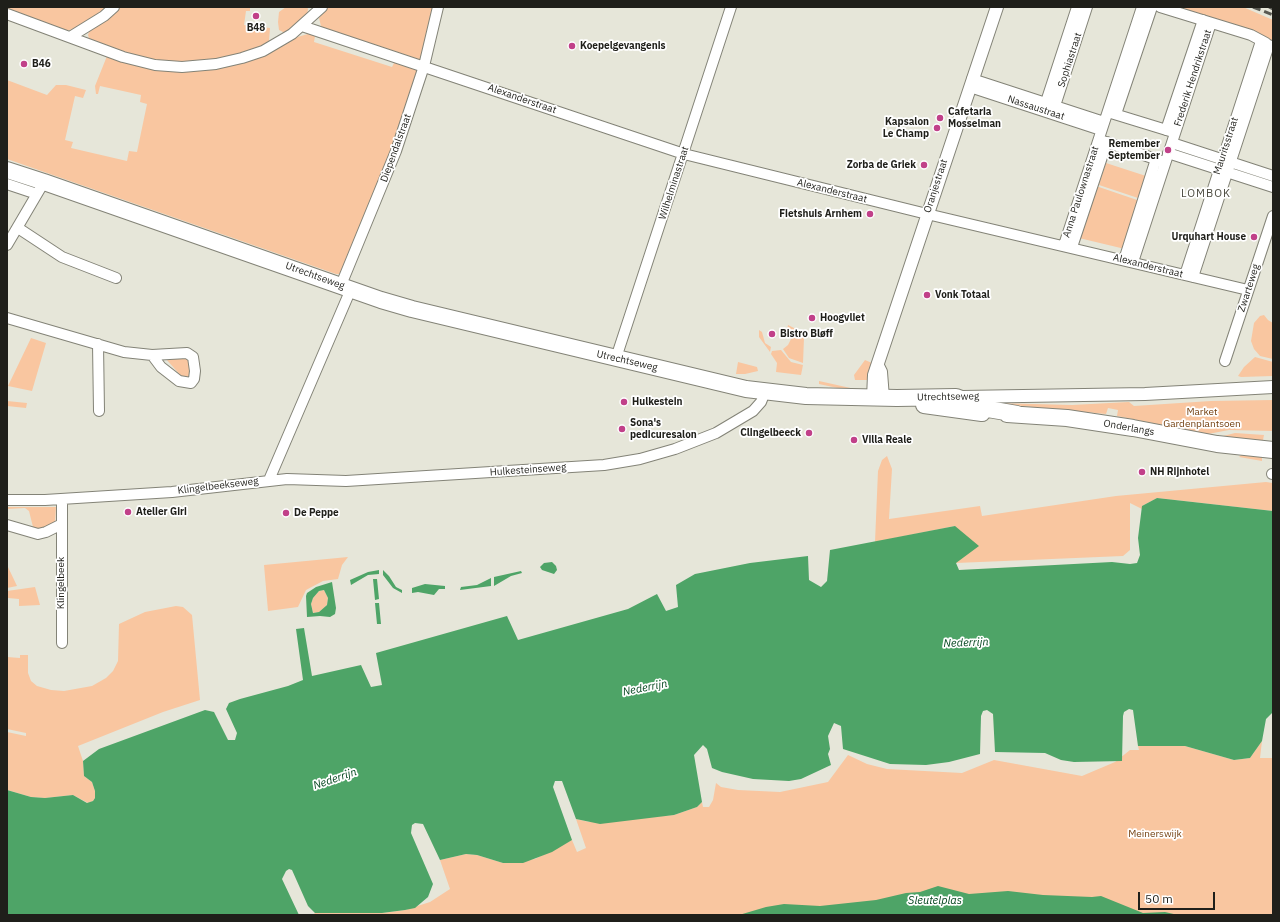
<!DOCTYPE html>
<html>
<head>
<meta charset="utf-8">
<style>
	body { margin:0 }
	#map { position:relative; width:1280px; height:922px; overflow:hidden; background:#e6e6d9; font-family:"IBM Plex Sans",sans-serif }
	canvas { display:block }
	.frame { position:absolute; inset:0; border:8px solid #1f1f1a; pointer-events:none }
	.scale { position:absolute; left:1138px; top:892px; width:77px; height:18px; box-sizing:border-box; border:2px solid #1f1f1a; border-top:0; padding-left:5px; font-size:12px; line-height:14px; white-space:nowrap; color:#1f1f1a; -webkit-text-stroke:3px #fff; paint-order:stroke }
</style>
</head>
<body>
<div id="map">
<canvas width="1280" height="922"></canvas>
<div class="frame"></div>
<div class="scale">50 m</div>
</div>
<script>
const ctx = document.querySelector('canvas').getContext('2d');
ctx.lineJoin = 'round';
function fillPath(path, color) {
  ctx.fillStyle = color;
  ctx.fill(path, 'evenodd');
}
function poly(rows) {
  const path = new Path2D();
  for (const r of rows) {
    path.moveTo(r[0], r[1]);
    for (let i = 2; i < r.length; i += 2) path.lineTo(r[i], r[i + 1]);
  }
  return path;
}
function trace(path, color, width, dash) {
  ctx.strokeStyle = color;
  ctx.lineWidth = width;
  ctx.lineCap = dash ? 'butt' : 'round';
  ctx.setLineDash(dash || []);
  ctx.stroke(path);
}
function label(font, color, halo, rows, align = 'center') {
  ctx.font = font + ' "IBM Plex Sans",sans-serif';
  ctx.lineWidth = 3.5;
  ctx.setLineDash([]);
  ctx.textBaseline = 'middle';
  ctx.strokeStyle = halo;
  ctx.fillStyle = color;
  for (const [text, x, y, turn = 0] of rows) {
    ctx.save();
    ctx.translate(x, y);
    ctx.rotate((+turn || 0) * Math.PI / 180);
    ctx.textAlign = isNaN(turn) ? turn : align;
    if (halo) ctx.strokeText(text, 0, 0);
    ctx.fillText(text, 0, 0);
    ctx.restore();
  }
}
fillPath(poly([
	[7,7,110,7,79,28,64,31,7,10],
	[120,7,250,7,250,11,246,11,244,25,270,28,269,41,262,46,240,54,215,60,183,63,149,59,90,41,88,35,90,29],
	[286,7,307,7,308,9,307,15,285,33,279,30,278,22,279,12],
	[328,7,435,7,421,60,324,28,321,26,319,18],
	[1177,7,1243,7,1273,20,1273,43],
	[308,34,315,36,314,42,392,67,395,61,416,68,418,71,393,149,342,272,339,274,336,274,7,159,7,80,47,95,56,85,66,85,86,90,83,98,75,96,65,140,73,142,71,148,127,161,129,151,137,152,147,104,140,102,141,95,100,86,98,94,96,94,95,86,107,56,181,71,203,70,232,66,257,58,294,38],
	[1106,163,1146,176,1138,198,1099,185],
	[1096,186,1140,201,1125,249,1079,238],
	[1264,315,1268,320,1273,323,1273,359,1260,356,1254,349,1251,341,1254,323,1260,316],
	[788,325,798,330,804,338,803,363,789,358,783,349,788,345,792,337,786,335],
	[759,330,762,332,765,343,771,347,770,352,759,337],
	[31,338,46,343,32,391,8,386],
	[781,350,791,362,803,365,801,375,776,372,777,363,771,354,772,351],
	[1255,357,1273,362,1273,376,1241,377,1238,376,1244,367],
	[190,358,190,375,189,378,182,377,166,359],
	[865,360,872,363,869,380,855,380,854,375],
	[738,362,757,367,758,371,745,374,736,374],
	[819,381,855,389,847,390,819,384],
	[1273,400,1273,431,1229,430,1208,434,1117,416,1118,410,1108,408,1106,414,992,403,1072,405,1129,402,1134,406,1211,401],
	[7,401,27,403,26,408,7,406],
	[1235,433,1264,435,1262,445,1215,438],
	[1245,452,1262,456,1262,461,1239,457],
	[887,456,892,469,889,519,980,506,982,516,1116,496,1266,482,1273,483,1273,511,1157,498,1142,506,1142,509,1130,503,1130,550,1123,556,956,563,955,526,875,542,878,471,882,460],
	[7,507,56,507,55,523,38,530,33,527,29,511,25,508,7,509],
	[348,557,342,565,338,579,323,581,306,590,298,607,268,611,264,565],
	[8,567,17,586,7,588,7,571],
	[35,587,40,605,19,606,19,599,8,598,7,613,7,591],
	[324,590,328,598,327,605,319,612,313,613,311,604,313,598,319,591],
	[176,606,183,607,192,615,200,700,163,712,78,746,83,761,84,776,92,782,95,791,95,798,93,801,88,803,73,795,45,798,31,797,7,790,7,732,26,736,26,733,7,729,7,657,20,658,20,655,28,655,28,673,31,681,37,686,51,690,64,691,92,686,106,678,113,671,118,661,119,624,145,612],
	[1262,741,1260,758,1273,758,1273,915,313,915,315,913,382,913,405,910,430,902,450,889,440,860,466,854,477,855,503,863,535,859,572,840,577,852,586,848,576,819,589,822,674,815,697,807,702,802,703,807,709,807,713,800,716,783,721,787,738,790,780,792,828,782,848,755,867,764,887,769,962,773,994,760,1082,776,1115,762,1130,750,1139,750,1138,746,1185,746,1234,760,1250,758]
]), '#f9c6a0');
fillPath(poly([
	[1157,498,1273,511,1273,712,1266,719,1262,741,1250,758,1234,760,1185,746,1138,746,1133,710,1129,709,1124,712,1123,716,1122,761,1074,762,1061,760,1045,753,995,752,993,714,987,710,983,711,981,716,980,754,949,762,926,765,890,764,843,749,841,726,834,723,828,736,830,749,828,754,831,765,801,779,789,781,753,779,722,772,712,768,707,749,703,745,694,755,702,802,697,807,674,815,600,824,576,819,562,781,555,781,553,787,572,840,552,852,523,863,503,863,477,855,466,854,440,860,423,824,415,823,412,825,411,833,433,884,428,897,415,908,405,910,382,913,315,913,308,906,292,870,289,869,286,871,282,879,299,915,7,915,7,790,31,797,45,798,73,795,87,803,93,801,95,798,95,791,92,782,84,776,83,761,99,749,205,710,214,712,228,740,235,740,237,733,226,709,229,703,240,699,288,686,303,680,296,629,304,628,312,676,361,665,371,687,382,685,376,653,507,616,518,640,628,609,657,594,666,611,678,607,676,585,695,574,750,563,808,556,809,580,821,587,827,581,830,550,955,526,979,546,956,563,959,570,1112,562,1130,564,1137,563,1140,555,1138,538,1142,506],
	[552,562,556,566,557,570,554,574,542,570,540,567,544,563],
	[379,570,379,574,368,575,351,585,350,580,368,572],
	[383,570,389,576,396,587,402,590,402,593,393,588,383,575],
	[521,571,522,573,511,576,494,586,494,577],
	[491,578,491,586,460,590,461,587,477,585],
	[373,579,377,579,379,599,375,600],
	[332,582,336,608,335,614,330,617,320,616,307,617,306,596,307,593,316,587],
	[324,590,328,598,327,605,319,612,313,613,311,604,313,598,319,591],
	[425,584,445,586,445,589,439,589,434,595,418,592,412,593,412,588],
	[375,603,379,603,381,624,377,624],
	[938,886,969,894,1008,891,1043,895,1092,897,1101,896,1143,913,1165,912,1178,915,739,915,766,907,784,904,820,906,876,900,906,893,920,892]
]), '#4ea467');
const minor = poly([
	[1160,7,1251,35,1266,43],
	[7,14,123,57,155,65,182,67,216,64,242,58,263,51,292,34,322,7],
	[302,26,684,154,927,214,1248,290],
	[70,37,104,16,114,7],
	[972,79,1104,122],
	[970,87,1101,130],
	[1044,108,1077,7],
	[1053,112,1087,7],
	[1111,113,1173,132],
	[1116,114,1152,7],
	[1166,130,1203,20],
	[1100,140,1161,161],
	[1172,143,1273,176],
	[1168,153,1273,187],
	[7,184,37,194],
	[18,228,62,257,116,278],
	[7,245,44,182],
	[1064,245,1142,7],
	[1072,247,1107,142],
	[1124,260,1156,159],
	[1133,262,1211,23],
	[1185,275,1261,41],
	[1193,277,1269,45],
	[341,285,396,151,424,66,438,7],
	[7,318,124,352,152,355,187,353,193,357,195,371,194,379,191,383,179,381,161,367,152,355],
	[98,344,99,411],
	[616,358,731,7],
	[1225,361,1273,216],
	[1272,474,1273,474],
	[269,480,351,289],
	[7,500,45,500,172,492,287,479,346,481,604,465,640,459,675,449,716,433,753,411,761,402,765,392],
	[7,525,38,534,46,532,62,524],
	[62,643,62,499]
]);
const tertiary = poly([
	[878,366,881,372,883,398],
	[962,397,1145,394,1273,387],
	[873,398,874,375,997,7]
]);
const primary = poly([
	[7,170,44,182,381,300,412,309,746,389,806,396,897,398,956,397,988,409,1017,414],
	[924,405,982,413],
	[1007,414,1067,418,1133,428,1217,444,1273,450]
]);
trace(minor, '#838377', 12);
trace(tertiary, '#838377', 14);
trace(primary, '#838377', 18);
trace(minor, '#fff', 10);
trace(tertiary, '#fff', 12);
trace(primary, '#fff', 16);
trace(poly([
	[1253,7,1273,15],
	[1269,7,1273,9]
]), '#595952', 3, [8, 4]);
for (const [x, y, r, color] of [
	[256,16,4,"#c14089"],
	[572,46,4,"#c14089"],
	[24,64,4,"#c14089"],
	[940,118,4,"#c14089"],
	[937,128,4,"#c14089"],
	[1168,150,4,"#c14089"],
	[924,165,4,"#c14089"],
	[870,214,4,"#c14089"],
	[1254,237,4,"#c14089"],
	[927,295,4,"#c14089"],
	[812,318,4,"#c14089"],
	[772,334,4,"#c14089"],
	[624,402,4,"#c14089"],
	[622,429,4,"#c14089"],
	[809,433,4,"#c14089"],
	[854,440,4,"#c14089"],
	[1142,472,4,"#c14089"],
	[128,512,4,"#c14089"],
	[286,513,4,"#c14089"]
]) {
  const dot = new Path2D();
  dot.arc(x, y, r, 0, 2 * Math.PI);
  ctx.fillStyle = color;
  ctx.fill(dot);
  trace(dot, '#fff', 1.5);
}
label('bold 10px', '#1f1f1a', '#fff', [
	["B48",256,28,"center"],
	["Koepelgevangenis",580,46],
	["B46",32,64],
	["Cafetaria",948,112],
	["Mosselman",948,124],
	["Kapsalon",929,122,"right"],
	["Le Champ",929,134,"right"],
	["Remember",1160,144,"right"],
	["September",1160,156,"right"],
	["Zorba de Griek",916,165,"right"],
	["Fietshuis Arnhem",862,214,"right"],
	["Urquhart House",1246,237,"right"],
	["Vonk Totaal",935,295],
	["Hoogvliet",820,318],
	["Bistro Bløff",780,334],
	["Hulkestein",632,402],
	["Sona's",630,423],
	["pedicuresalon",630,435],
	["Clingelbeeck",801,433,"right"],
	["Villa Reale",862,440],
	["NH Rijnhotel",1150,472],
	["Atelier Giri",136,512],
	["De Peppe",294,513]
], 'left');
label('10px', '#1f1f1a', '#fff', [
	["Sophiastraat",1070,60,-72],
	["Frederik Hendrikstraat",1193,78,-72],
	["Alexanderstraat",522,99,19],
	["Nassaustraat",1036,108,18],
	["Mauritsstraat",1226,146,-72],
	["Diependalstraat",396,148,-70],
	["Wilhelminastraat",674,183,-72],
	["Oranjestraat",936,186,-72],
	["Alexanderstraat",832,191,14],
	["Anna Paulownastraat",1081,192,-72],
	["Alexanderstraat",1148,266,14],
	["Utrechtseweg",315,276,20],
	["Zwarteweg",1249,288,-72],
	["Utrechtseweg",627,361,13],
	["Utrechtseweg",948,397,-1],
	["Onderlangs",1129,428,10],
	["Hulkesteinseweg",528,470,-4],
	["Klingelbeekseweg",218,486,-7],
	["Klingelbeek",61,583,-90]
]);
label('10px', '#723e0d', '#fff', [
	["Market",1202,412],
	["Gardenplantsoen",1202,424],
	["Meinerswijk",1155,834]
]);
ctx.letterSpacing = '1px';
label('11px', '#4b4a3f', '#fff', [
	["LOMBOK",1206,194]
]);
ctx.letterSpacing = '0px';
label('italic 11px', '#00441c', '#fff', [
	["Nederrijn",966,643,-2],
	["Nederrijn",645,688,-11],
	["Nederrijn",335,779,-19],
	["Sleutelplas",935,901]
]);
</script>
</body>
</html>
